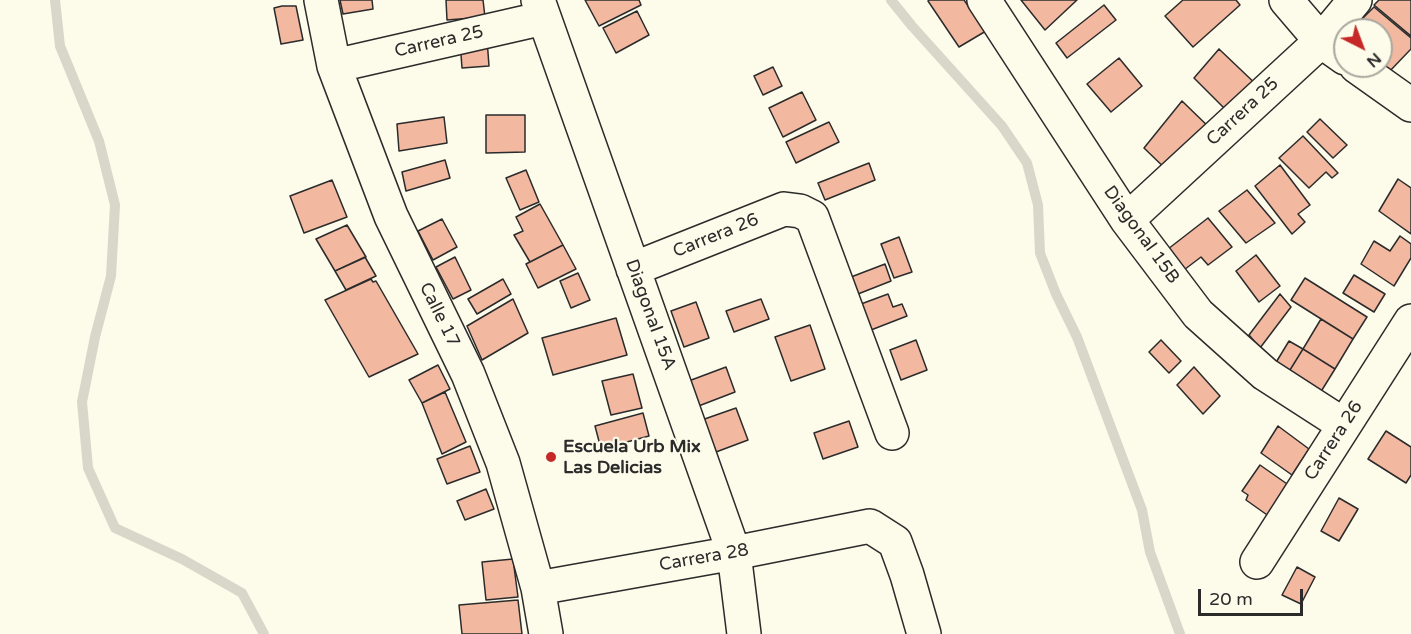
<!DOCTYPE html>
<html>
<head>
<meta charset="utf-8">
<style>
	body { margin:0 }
	#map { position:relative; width:1411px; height:634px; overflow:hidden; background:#fdfbea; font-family:"Varela Round",sans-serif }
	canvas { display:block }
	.north { position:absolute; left:1333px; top:18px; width:60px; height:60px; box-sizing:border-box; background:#fdfbea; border:2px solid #a9a89e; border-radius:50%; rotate:138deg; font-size:16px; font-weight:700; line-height:24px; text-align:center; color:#2b2b2b }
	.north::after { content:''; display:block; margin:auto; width:21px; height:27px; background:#c62828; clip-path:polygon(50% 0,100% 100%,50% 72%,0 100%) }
	.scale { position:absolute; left:1198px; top:589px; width:105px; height:27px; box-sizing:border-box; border:3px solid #2b2b2b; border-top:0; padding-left:8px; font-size:18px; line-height:21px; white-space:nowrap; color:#2b2b2b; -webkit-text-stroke:4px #fdfbea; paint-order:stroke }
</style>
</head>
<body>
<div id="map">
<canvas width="1411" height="634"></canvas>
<div class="north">N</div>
<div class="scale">20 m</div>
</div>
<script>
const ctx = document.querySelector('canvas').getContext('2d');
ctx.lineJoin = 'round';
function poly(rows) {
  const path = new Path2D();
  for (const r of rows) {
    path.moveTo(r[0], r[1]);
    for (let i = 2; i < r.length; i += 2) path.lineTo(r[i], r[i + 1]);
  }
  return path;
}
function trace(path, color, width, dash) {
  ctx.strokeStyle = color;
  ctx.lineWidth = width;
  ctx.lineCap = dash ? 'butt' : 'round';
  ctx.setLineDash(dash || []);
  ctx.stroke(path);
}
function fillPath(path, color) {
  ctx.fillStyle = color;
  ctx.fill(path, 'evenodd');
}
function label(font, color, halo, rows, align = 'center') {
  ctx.font = font + ' "Varela Round",sans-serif';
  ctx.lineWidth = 4.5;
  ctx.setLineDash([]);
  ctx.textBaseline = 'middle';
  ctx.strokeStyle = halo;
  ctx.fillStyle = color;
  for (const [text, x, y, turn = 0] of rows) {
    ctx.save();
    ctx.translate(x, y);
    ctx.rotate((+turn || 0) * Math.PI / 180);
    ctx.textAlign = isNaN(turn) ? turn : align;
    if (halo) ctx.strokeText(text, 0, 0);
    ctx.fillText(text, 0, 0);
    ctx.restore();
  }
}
trace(poly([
	[55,0,60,46,99,141,115,205,111,276,95,337,82,402,88,468,115,528,182,559,242,593,264,634],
	[891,0,912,26,1002,126,1027,163,1038,205,1040,253,1056,294,1077,337,1142,510,1150,552,1180,634]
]), '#d8d7c9', 10);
const building = poly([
	[340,0,372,0,373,9,343,14,340,0],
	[446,0,483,0,485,17,447,20,446,0],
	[585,0,639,0,641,5,599,26,585,0],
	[929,0,964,0,986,31,959,47,928,1,929,0],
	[1021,0,1077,0,1045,30,1021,0],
	[1183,0,1236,0,1240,5,1193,47,1165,16,1183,0],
	[1379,0,1411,0,1411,36,1374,5,1379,0],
	[1104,5,1116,20,1067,58,1056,43,1104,5],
	[282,6,296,6,303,40,281,44,274,8,282,6],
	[1374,7,1411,38,1411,49,1388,73,1381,66,1381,30,1351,30,1374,7],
	[637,11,649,35,616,53,603,28,637,11],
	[487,39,489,66,462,68,460,41,487,39],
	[1219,49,1261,89,1235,119,1194,78,1219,49],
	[1119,58,1142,86,1111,112,1087,84,1119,58],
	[773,67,782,86,763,95,754,76,773,67],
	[802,92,816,120,783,137,769,108,802,92],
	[1182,101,1213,131,1173,176,1144,148,1182,101],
	[486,115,525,115,525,152,486,153,486,115],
	[444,117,447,143,399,151,397,124,444,117],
	[1320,119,1347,145,1333,158,1307,132,1320,119],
	[829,122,839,142,796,163,786,142,829,122],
	[1303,136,1338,173,1332,178,1326,172,1309,188,1279,158,1303,136],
	[445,160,450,178,406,191,402,172,445,160],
	[869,163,875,180,825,200,818,183,869,163],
	[1280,165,1310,205,1298,214,1305,222,1292,234,1255,186,1280,165],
	[526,170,539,202,520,210,506,178,526,170],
	[1398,179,1411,188,1411,234,1379,211,1398,179],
	[332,180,347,217,304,233,290,196,332,180],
	[1247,190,1275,223,1246,243,1219,211,1247,190],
	[540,204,563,245,530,262,514,235,523,231,516,217,540,204],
	[1208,218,1232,247,1208,265,1201,257,1176,276,1159,256,1208,218],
	[442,219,457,247,433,260,418,231,442,219],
	[347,225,366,257,335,271,316,239,347,225],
	[1400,236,1411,244,1411,258,1394,286,1361,264,1374,241,1390,251,1400,236],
	[899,237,912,272,894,278,881,244,899,237],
	[563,245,576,269,538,288,526,264,563,245],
	[1256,255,1280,286,1259,302,1236,271,1256,255],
	[365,257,376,276,346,290,335,271,365,257],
	[455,257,471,290,453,299,436,267,455,257],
	[885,264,891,281,858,294,851,277,885,264],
	[578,273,590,300,571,308,560,281,578,273],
	[1354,275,1385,294,1374,312,1343,293,1354,275],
	[1305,278,1367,317,1353,339,1291,300,1305,278],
	[371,279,373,282,376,281,418,354,369,377,325,300,371,279],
	[503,279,511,294,477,314,468,299,503,279],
	[888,294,893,307,902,304,907,316,871,330,861,304,888,294],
	[1280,294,1291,307,1260,348,1249,335,1280,294],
	[513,299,528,333,482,360,467,326,513,299],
	[761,299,769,319,734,332,726,311,761,299],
	[696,302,709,338,684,347,671,311,696,302],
	[616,318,627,355,553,375,542,338,616,318],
	[1321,319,1353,339,1335,369,1303,349,1321,319],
	[810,325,825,369,791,381,775,337,810,325],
	[916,340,927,370,901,380,890,350,916,340],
	[1161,340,1181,361,1169,373,1149,352,1161,340],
	[1289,341,1303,349,1285,378,1272,369,1289,341],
	[1303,349,1335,369,1317,398,1285,378,1303,349],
	[438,365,450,389,422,403,409,380,438,365],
	[726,367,735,392,696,407,686,382,726,367],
	[1194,367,1220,396,1203,414,1177,385,1194,367],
	[633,374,642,408,611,415,602,381,633,374],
	[445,392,466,442,442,454,422,403,445,392],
	[736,408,748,440,708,455,696,422,736,408],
	[643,413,649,436,601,449,595,426,643,413],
	[849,421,858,447,823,459,814,433,849,421],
	[1278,426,1309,449,1292,475,1261,453,1278,426],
	[1386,431,1411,447,1411,475,1406,483,1368,459,1386,431],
	[470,446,480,472,447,484,437,459,470,446],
	[1260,465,1290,486,1270,517,1246,500,1248,495,1242,491,1260,465],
	[486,489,494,509,465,520,457,501,486,489],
	[1339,498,1358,509,1339,541,1321,531,1339,498],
	[513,559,518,597,486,600,482,562,513,559],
	[1297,567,1315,577,1301,604,1282,595,1297,567],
	[518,600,522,634,462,634,459,605,518,600]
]);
fillPath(building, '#f2b8a0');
trace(building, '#2b2b2b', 1.5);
const minor = poly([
	[321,0,334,66,391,216,468,374,503,463,538,588,546,634],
	[538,0,734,553,744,634],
	[984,0,1127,220,1198,314,1265,374,1344,425],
	[1286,0,1321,41,1345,58],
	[334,66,544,18],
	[1356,66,1411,105],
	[1127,220,1321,41,1355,0],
	[633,269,784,209,800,211,812,217,892,433],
	[1257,562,1411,321],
	[538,588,734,553,870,526,895,542,907,575,924,634]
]);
trace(minor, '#2b2b2b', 36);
trace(minor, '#fdfbea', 33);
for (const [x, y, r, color] of [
	[551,457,6,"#c62828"]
]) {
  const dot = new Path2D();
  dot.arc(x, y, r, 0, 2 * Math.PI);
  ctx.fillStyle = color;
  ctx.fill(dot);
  trace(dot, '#fdfbea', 2);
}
label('18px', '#2b2b2b', '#fdfbea', [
	["Carrera 25",439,42,-13],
	["Carrera 25",1243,112,-43],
	["Diagonal 15B",1141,235,54],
	["Carrera 26",716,236,-22],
	["Calle 17",439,315,64],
	["Diagonal 15A",650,315,70],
	["Carrera 26",1334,441,-57],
	["Carrera 28",704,558,-10]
]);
label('bold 18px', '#2b2b2b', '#fdfbea', [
	["Escuela Urb Mix",563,447],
	["Las Delicias",563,468]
], 'left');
</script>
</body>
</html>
